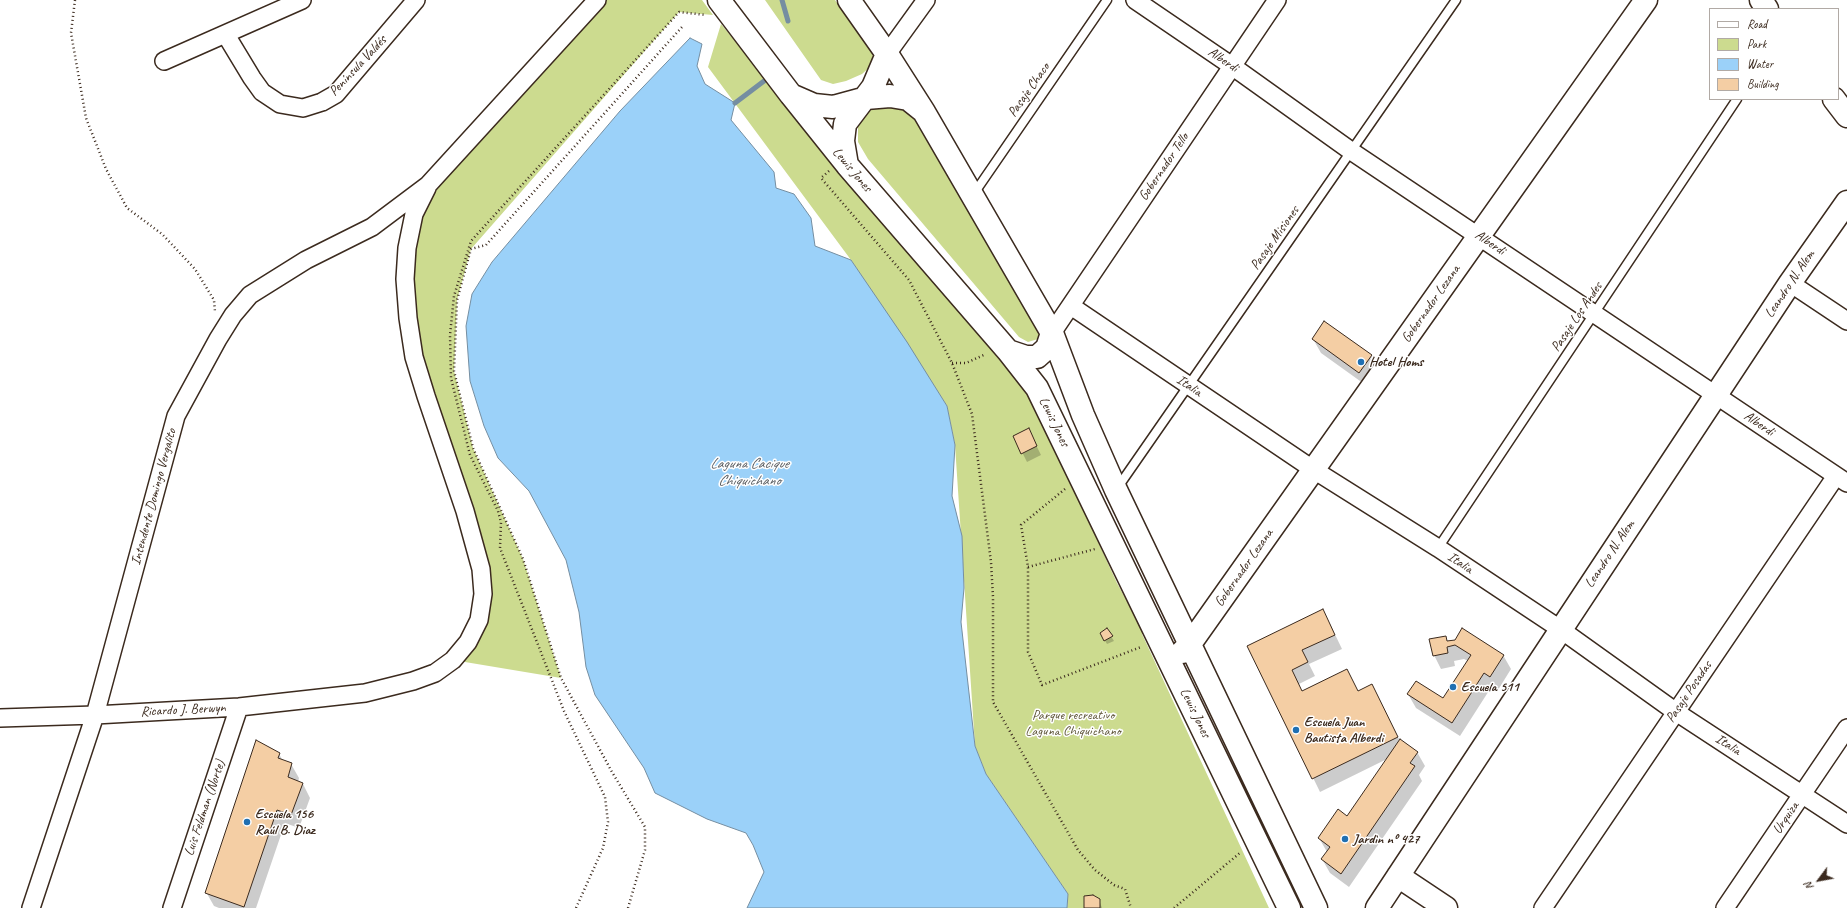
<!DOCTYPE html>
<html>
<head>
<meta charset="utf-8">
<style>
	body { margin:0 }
	#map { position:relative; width:1847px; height:908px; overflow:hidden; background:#fff; font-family:Caveat,sans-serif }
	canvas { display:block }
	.legend { position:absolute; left:1709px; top:8px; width:130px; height:92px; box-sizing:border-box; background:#fff; border:1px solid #b1aaa5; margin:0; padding:5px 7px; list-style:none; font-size:12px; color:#3b2a1e }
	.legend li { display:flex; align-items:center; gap:8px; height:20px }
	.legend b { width:20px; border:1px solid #b1aaa5 }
	.north { position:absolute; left:1799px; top:860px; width:40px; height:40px; -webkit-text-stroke:3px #fff; paint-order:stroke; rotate:238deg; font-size:11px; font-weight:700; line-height:16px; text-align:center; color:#3b2a1e }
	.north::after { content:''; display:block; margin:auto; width:14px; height:18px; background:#3b2a1e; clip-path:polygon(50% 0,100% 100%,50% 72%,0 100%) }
</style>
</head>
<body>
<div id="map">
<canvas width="1847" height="908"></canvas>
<ul class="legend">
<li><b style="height:5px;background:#fff"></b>Road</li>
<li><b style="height:11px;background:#ccdb8f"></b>Park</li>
<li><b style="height:11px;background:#9bd1f9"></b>Water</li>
<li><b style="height:11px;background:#f4cea4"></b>Building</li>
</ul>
<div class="north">N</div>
</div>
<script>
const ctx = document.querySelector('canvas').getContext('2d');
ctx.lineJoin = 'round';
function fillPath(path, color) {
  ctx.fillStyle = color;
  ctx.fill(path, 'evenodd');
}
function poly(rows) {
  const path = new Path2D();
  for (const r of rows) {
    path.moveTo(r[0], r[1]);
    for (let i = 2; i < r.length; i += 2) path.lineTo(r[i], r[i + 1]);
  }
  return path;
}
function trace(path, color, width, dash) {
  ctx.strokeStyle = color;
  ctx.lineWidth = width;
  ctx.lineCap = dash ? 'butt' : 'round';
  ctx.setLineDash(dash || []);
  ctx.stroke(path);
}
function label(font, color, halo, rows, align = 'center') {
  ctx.font = font + ' Caveat,sans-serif';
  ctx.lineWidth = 3;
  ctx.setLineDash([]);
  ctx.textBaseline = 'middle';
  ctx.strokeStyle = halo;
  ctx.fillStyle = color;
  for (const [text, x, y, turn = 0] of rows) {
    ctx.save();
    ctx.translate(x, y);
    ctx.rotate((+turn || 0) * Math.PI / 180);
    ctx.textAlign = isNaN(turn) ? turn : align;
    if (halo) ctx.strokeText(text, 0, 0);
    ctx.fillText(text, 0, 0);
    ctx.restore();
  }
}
fillPath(poly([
	[591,0,702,0,713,15,679,12,471,249,457,300,454,371,473,448,523,559,561,678,453,660,483,594,426,396,405,279,428,185],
	[765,0,835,0,870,47,873,56,871,66,862,74,846,81,833,84,821,80],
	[721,24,1031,396,1117,583,1144,633,1142,634,1269,908,1067,908,1068,894,986,774,975,746,955,445,947,406,851,260,708,67],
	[889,101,922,118,1043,333,1038,339,1028,342,1019,337,868,159,858,142,858,123,872,108]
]), '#ccdb8f');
const water = poly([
	[690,38,702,44,697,66,705,84,735,103,731,120,774,172,776,188,794,194,811,218,815,246,851,260,907,342,947,406,955,445,952,496,962,536,964,588,961,622,975,746,986,774,1068,894,1067,908,747,908,764,872,753,845,746,833,707,819,655,793,644,768,595,695,586,667,579,612,566,560,529,491,498,458,484,426,470,381,466,326,472,294,492,262,620,111,690,38]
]);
fillPath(water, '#9bd1f9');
trace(water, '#758ea1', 1);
fillPath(poly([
	[1313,339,1371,355,1379,369,1367,386,1321,353],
	[1028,429,1041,455,1027,462,1014,436],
	[1330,624,1342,649,1309,664,1315,676,1299,684,1302,692,1347,670,1358,692,1372,685,1400,741,1417,752,1425,766,1419,775,1422,781,1349,887,1330,873,1322,859,1327,852,1319,838,1348,817,1387,759,1320,792,1249,646],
	[1107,630,1114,641,1107,644,1101,634],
	[1445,637,1448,642,1503,655,1511,669,1498,690,1492,686,1460,736,1416,708,1408,694,1443,700,1468,661,1464,659,1454,661,1455,666,1441,669,1434,655],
	[279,754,283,761,291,764,299,778,298,782,303,784,310,798,299,828,285,823,256,908,219,908,214,906,206,892],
	[1099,900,1102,908,1085,908]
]), '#0003');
trace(poly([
	[782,0,788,21],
	[735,103,768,78]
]), '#758ea1', 5);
const building = poly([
	[1324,321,1372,355,1359,373,1312,339,1324,321],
	[1029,428,1037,446,1021,454,1013,436,1029,428],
	[1323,609,1335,635,1302,650,1308,662,1292,670,1302,691,1347,669,1358,691,1372,684,1398,737,1312,779,1247,646,1323,609],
	[1107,628,1113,636,1104,641,1100,633,1107,628],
	[1462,628,1504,655,1490,677,1484,673,1452,723,1407,694,1416,681,1443,698,1471,655,1455,645,1447,647,1448,653,1433,656,1429,639,1446,636,1447,641,1455,640,1462,628],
	[1400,739,1418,752,1410,763,1415,766,1341,874,1321,859,1330,847,1318,838,1338,809,1347,816,1400,739],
	[256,740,280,753,278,758,292,763,288,777,303,783,291,815,277,810,244,907,205,893,256,740],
	[1093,895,1100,899,1100,908,1084,908,1084,896,1093,895]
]);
fillPath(building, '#f4cea4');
trace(building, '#3b2a1e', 1);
const lane = poly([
	[973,195,1107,0],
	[1118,487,1456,0],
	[1438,548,1737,99]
]);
const street = poly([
	[1135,0,1232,66,1351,151,1847,483],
	[226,35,252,78,262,92,280,104,303,108,322,102,336,94,416,0],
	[887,54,926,0],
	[164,61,302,0],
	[1790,283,1847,321],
	[1071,306,1314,470,1438,548,1560,629,1676,712,1847,824],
	[1052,333,1277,0],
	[0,718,95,715,239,707,365,693,413,681,435,673,453,660,468,642,479,620,483,594,481,569,465,511,426,396,414,357,408,318,405,279,407,248,414,214,427,188],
	[31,908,95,715,176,416,218,339,233,315,250,295,306,260,372,227,428,185,597,0],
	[172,908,239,707],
	[1543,908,1836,476],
	[1725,908,1847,728]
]);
const secondary = poly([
	[719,0,791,95,847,165,1008,351,1037,388,1289,908],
	[849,0,887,54,924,112,1052,333,1083,415,1116,490,1316,908],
	[1761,0,1767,9],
	[791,95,814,105,833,107,866,98,890,96,908,99,923,111],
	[1834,99,1847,116],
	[847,165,843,141,845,124,873,87,887,54],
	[1008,351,1026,357,1037,357,1047,348,1052,333],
	[1182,652,1190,644,1646,0],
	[1398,876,1446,908],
	[1377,908,1790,283,1847,202]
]);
trace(lane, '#3b2a1e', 11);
trace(street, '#3b2a1e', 20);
trace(secondary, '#3b2a1e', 25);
trace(poly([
	[75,0,71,33,86,118,106,169,127,208,162,234,195,269,214,300,215,312],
	[829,171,821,178,909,280,952,363,972,414,991,562,993,597,993,702,1078,850,1095,870,1114,885,1125,889,1131,908],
	[952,363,966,363,986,354],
	[1065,489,1021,525,1028,567,1028,652,1042,685,1141,647],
	[1028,567,1095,549],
	[576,908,603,848,608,822,605,797,564,711,500,548,501,522,498,511,470,455,451,378,450,335,454,296,471,241,679,12,706,15],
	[628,908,645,850,645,827,612,772,561,678,523,559,473,448,454,371,457,300,471,249,486,245,682,27],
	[1174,908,1241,852]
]), '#3b2a1e', 2.5, [1, 3]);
trace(lane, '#fff', 8);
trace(street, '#fff', 17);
trace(secondary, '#fff', 22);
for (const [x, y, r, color] of [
	[1361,362,4,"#1f6fb2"],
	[1453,687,4,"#1f6fb2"],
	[1296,730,4,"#1f6fb2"],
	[247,822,4,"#1f6fb2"],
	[1345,839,4,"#1f6fb2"]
]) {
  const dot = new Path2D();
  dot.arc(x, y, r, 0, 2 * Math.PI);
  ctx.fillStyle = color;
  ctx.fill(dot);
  trace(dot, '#fff', 1.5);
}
label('14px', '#3b2a1e', '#fff', [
	["Alberdi",1223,60,34],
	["Península Valdés",358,66,-47],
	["Pasaje Chaco",1029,90,-55],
	["Gobernador Tello",1164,167,-56],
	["Lewis Jones",852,170,50],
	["Pasaje Misiones",1275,238,-55],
	["Alberdi",1490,243,34],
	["Leandro N. Alem",1790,284,-56],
	["Gobernador Lezana",1431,304,-55],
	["Pasaje Los Andes",1577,317,-56],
	["Italia",1189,386,34],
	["Lewis Jones",1054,422,64],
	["Alberdi",1759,424,34],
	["Intendente Domingo Vergalito",154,497,-75],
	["Leandro N. Alem",1610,554,-56],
	["Italia",1460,563,34],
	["Gobernador Lezana",1244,568,-55],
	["Pasaje Posadas",1689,692,-56],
	["Ricardo J. Berwyn",183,710,-3],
	["Lewis Jones",1195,713,64],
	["Italia",1728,745,33],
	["Luis Feldman (Norte)",205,808,-71],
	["Urquiza",1786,818,-56]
]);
label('bold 14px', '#3b2a1e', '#fff', [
	["Hotel Homs",1369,362],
	["Escuela 511",1461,687],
	["Escuela Juan",1304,722],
	["Bautista Alberdi",1304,738],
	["Escuela 156",255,814],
	["Raúl B. Diaz",255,830],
	["Jardìn nº 427",1353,839]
], 'left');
label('14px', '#5f563a', '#fff', [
	["Parque recreativo",1073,715],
	["Laguna Chiquichano",1073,731]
]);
label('italic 15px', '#585c60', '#fff', [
	["Laguna Cacique",749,464],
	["Chiquichano",749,481]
]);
</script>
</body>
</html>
